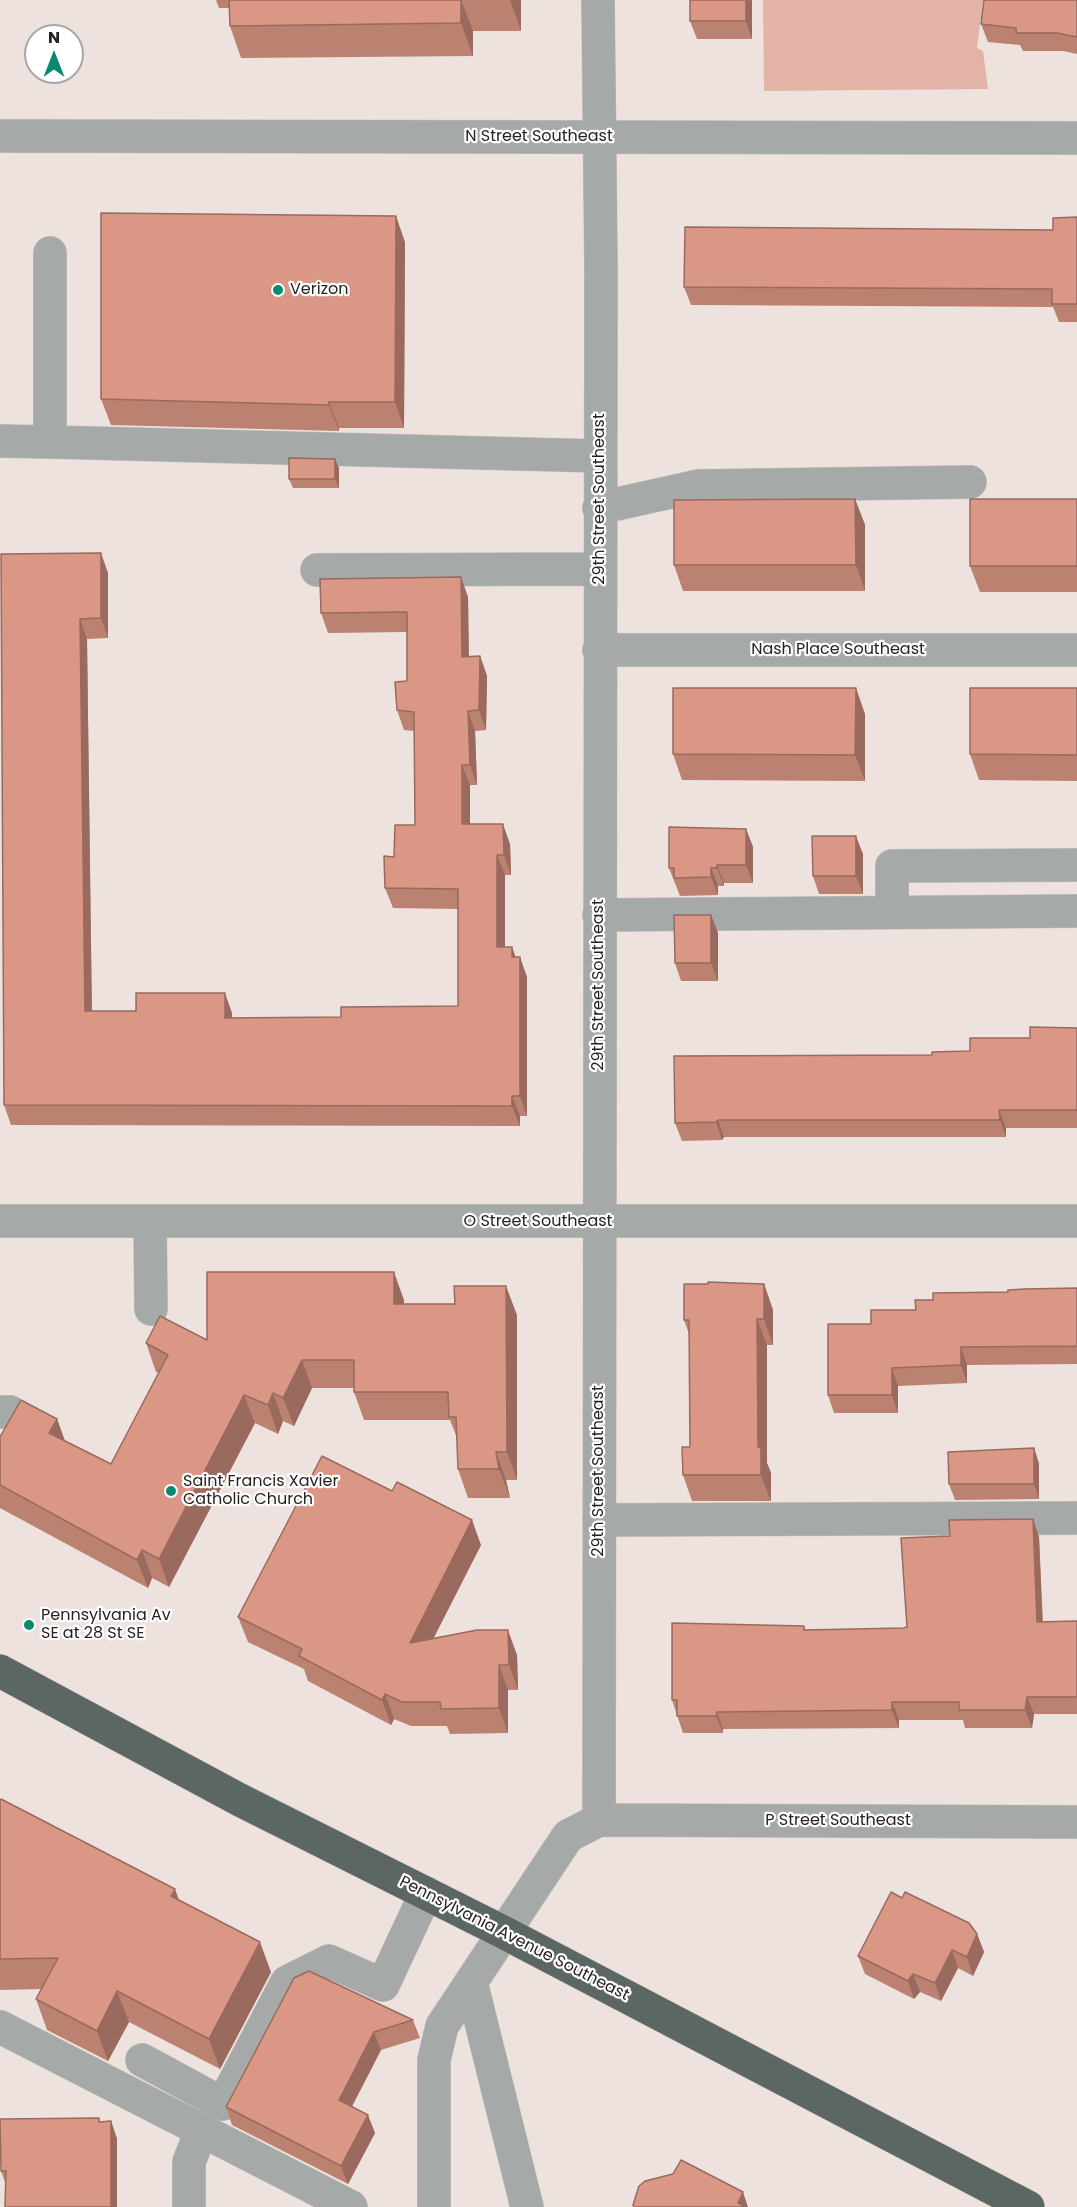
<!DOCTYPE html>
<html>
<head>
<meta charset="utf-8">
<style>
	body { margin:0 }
	#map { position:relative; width:1077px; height:2207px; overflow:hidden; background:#eee2de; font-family:Poppins,sans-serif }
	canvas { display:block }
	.north { position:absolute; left:24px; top:24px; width:60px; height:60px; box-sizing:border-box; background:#fff; border:2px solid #a9a7a6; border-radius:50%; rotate:0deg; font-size:16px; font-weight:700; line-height:24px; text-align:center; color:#272221 }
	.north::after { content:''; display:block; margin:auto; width:21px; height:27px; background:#078a6f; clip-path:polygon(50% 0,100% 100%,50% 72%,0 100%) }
</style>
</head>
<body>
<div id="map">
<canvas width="1077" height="2207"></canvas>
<div class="north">N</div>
</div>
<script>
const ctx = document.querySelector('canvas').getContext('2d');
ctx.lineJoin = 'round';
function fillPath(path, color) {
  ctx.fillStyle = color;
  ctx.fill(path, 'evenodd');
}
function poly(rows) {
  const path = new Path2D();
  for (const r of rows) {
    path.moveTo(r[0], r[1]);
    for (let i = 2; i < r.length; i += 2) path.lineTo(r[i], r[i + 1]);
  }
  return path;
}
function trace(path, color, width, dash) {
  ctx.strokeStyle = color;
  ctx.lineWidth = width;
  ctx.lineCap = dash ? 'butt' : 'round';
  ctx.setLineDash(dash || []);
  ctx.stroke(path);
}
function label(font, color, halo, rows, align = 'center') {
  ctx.font = font + ' Poppins,sans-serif';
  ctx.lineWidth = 4.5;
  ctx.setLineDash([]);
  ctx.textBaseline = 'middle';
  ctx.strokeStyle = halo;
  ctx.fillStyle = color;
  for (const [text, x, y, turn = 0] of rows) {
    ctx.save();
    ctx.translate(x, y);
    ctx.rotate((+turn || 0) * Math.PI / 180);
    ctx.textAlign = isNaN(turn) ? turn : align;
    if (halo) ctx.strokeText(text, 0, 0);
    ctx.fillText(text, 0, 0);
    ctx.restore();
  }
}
fillPath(poly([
	[763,0,983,0,977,48,983,51,988,89,764,91]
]), '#e2b3a6');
const minor = poly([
	[598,0,601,269,599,1820],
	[0,136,1077,138],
	[0,441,50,442,50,253],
	[50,442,600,456],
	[599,508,698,486,970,482],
	[317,570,599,569],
	[599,650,1077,650],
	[892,912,892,866,1077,865],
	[599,915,1077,911],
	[0,1221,1077,1221],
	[150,1221,151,1309],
	[0,1412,10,1412],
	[599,1520,1077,1518],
	[471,1982,527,2207],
	[0,2027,351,2207],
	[142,2060,223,2104,287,1982,329,1961,383,1985,426,1893],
	[189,2207,189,2162,201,2131],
	[434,2207,434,2060,442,2026,568,1836,599,1820,1077,1822]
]);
const highway = poly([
	[0,1671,240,1800,503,1932,1028,2207]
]);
trace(minor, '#cabfbc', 34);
trace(highway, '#cabfbc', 34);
trace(minor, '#a5aaa8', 33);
trace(highway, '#5c6763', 33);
fillPath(poly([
	[216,0,521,0,521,31,473,31,473,56,241,58,230,26,229,8,219,8],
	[752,0,752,39,697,39,690,21],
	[1077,0,1077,54,1063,51,1023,51,1020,45,988,42,981,24],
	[1077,217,1077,322,1059,322,1053,307,691,305,684,287,1053,230],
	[405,242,404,428,339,428,339,431,111,425,101,399],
	[335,459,339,468,339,488,293,488,289,479],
	[855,499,865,525,865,591,683,591,674,565],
	[1077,499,1077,592,980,592,970,566],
	[1,554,108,573,108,638,87,639,92,1011,232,1013,232,1018,341,1017,458,1006,458,909,393,908,385,888,394,857,415,825,414,731,404,730,397,710,407,681,407,632,328,633,321,613,468,597,469,656,480,656,487,676,486,730,475,731,477,785,470,785,470,824,510,844,511,875,505,875,505,947,516,957,527,977,527,1116,520,1116,520,1126,11,1125,4,1105],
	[1077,688,1077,781,979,780,970,754],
	[865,714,865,781,682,780,673,754],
	[746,829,753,847,753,883,724,883,724,886,718,886,718,895,680,896,669,868],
	[863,854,863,894,819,894,813,876],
	[711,915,718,933,718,981,681,981,675,963],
	[1077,1028,1077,1128,1006,1128,1006,1137,724,1137,722,1140,682,1141,675,1123,932,1055,970,1051,1030,1038],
	[764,1284,773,1310,773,1345,767,1345,767,1463,771,1473,771,1501,692,1501,683,1475,690,1447,689,1334,684,1320],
	[1077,1288,1077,1364,967,1365,967,1383,898,1386,898,1413,834,1413,828,1395,871,1324,916,1310,933,1300,1008,1292],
	[404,1300,404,1304,517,1315,517,1480,506,1480,510,1498,468,1498,458,1469,457,1438,450,1420,364,1420,354,1392,354,1388,312,1388,294,1426,283,1421,278,1434,255,1423,169,1587,152,1578,148,1588,0,1508,0,1437,57,1419,65,1441,111,1464,159,1373,156,1372,146,1343,207,1340],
	[1034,1448,1039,1464,1039,1499,955,1500,949,1484],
	[1033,1519,1039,1537,1043,1622,1077,1621,1077,1714,1034,1714,1032,1728,965,1728,963,1720,899,1720,899,1728,723,1729,723,1733,683,1733,672,1700,804,1626,805,1630,903,1628,907,1627,950,1536],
	[481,1545,433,1638,517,1655,518,1690,508,1690,508,1733,450,1734,447,1726,411,1726,394,1719,391,1725,308,1681,304,1669,248,1642,238,1617],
	[0,1801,178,1900,271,1972,220,2069,129,2022,108,2061,47,2030,36,1999,42,1989,0,1990],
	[902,1898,977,1934,984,1952,973,1976,958,1968,941,2001,920,1992,914,1999,865,1974,858,1956],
	[294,1978,413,2020,420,2038,381,2050,352,2106,375,2133,348,2184,232,2125,226,2107],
	[111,2121,117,2139,117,2207,6,2185,1,2171,101,2122]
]), '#bb8272');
fillPath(poly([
	[461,0,473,31,473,56,461,23],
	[510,0,521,0,521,31],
	[746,0,752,0,752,39,746,21],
	[396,216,405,242,404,428,395,402],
	[329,402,339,428,339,431,329,405],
	[335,459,339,468,339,488,335,479],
	[855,499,865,525,865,591,856,565],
	[101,553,108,573,108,638,101,618],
	[461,577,468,597,469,677,462,657],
	[80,619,87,639,92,1030,85,1011],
	[480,656,487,676,486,730,479,710],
	[856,688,865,714,865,781,855,755],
	[468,711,475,731,477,785,470,765],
	[462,765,470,785,470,844,462,824],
	[503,824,510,844,511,875,504,855],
	[746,829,753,847,753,883,746,865],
	[856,836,863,854,863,894,856,876],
	[497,855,505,875,505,966,497,947],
	[717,865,724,883,724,886,717,868],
	[711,868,718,886,718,895,711,877],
	[711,915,718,933,718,981,711,963],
	[512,947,519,966,512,957],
	[520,957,527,977,527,1116,520,1096],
	[225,993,232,1013,232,1038,225,1018],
	[512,1096,520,1116,520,1126,512,1106],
	[999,1110,1006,1128,1006,1137,1000,1120],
	[718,1120,724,1137,722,1140,716,1122],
	[394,1272,404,1300,404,1332,394,1304],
	[764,1284,773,1310,773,1345,764,1319],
	[506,1286,517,1315,517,1480,507,1452],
	[757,1319,767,1345,767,1463,771,1473,771,1501,761,1475,758,1447],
	[961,1347,967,1365,967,1383,961,1365],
	[302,1360,312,1388,294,1426,283,1398],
	[892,1368,898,1386,898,1413,892,1395],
	[273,1393,283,1421,278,1434,268,1405],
	[244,1395,255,1423,169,1587,159,1559],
	[57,1419,67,1447,49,1433],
	[1034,1448,1039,1464,1039,1499,1034,1484],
	[496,1452,506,1480,510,1498,499,1469],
	[1033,1519,1039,1537,1043,1639,1037,1622],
	[472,1520,481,1545,419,1667,410,1643],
	[142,1550,152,1578,148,1588,137,1560],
	[508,1630,517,1655,518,1690,509,1665],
	[499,1665,508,1690,508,1733,499,1708],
	[385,1694,394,1719,391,1725,382,1700],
	[1027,1697,1034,1714,1032,1728,1025,1710],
	[892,1702,899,1720,899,1728,892,1710],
	[717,1712,723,1729,723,1733,716,1716],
	[175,1889,186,1920,171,1896],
	[977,1934,984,1952,973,1976,967,1957],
	[260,1942,271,1972,220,2069,209,2039],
	[952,1950,958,1968,941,2001,935,1983],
	[913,1974,920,1992,914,1999,908,1981],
	[117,1991,129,2022,108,2061,97,2031],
	[374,2032,381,2050,346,2118,339,2100],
	[368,2115,375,2133,348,2184,341,2166],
	[111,2121,117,2139,117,2207,111,2207],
	[743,2192,748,2207,739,2207,738,2203]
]), '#996a5d');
const building = poly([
	[229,0,461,0,461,23,230,26,229,0],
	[690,0,746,0,746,21,690,21,690,0],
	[984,0,1077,0,1077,37,1057,33,1016,33,1016,28,981,24,984,0],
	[101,213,396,216,395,402,329,402,329,405,101,399,101,213],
	[1077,217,1077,304,1052,304,1052,289,684,287,685,227,1053,230,1053,218,1077,217],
	[289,458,335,459,335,479,289,479,289,458],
	[855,499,856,565,674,565,674,500,855,499],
	[970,499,1077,499,1077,566,970,566,970,499],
	[101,553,101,618,80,619,85,1011,136,1011,136,993,225,993,225,1018,341,1017,341,1007,458,1006,458,889,385,888,384,856,394,857,395,825,415,825,414,712,397,710,395,682,407,681,407,612,321,613,320,579,461,577,462,657,480,656,479,710,468,711,470,765,462,765,462,824,503,824,504,855,497,855,497,947,512,947,512,957,520,957,520,1096,512,1096,512,1106,4,1105,1,554,101,553],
	[673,688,856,688,855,755,673,754,673,688],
	[970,688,1077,688,1077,755,970,754,970,688],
	[669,827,746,829,746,865,717,865,717,868,711,868,711,877,674,878,674,868,669,868,669,827],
	[812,836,856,836,856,876,813,876,812,836],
	[674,915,711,915,711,963,675,963,674,915],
	[1030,1027,1077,1028,1077,1110,999,1110,1000,1120,718,1120,716,1122,675,1123,674,1056,932,1055,932,1052,970,1051,970,1038,1030,1038,1030,1027],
	[207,1272,394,1272,394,1304,455,1304,454,1286,506,1286,507,1452,496,1452,499,1469,458,1469,456,1417,449,1417,448,1392,354,1392,354,1360,302,1360,283,1398,273,1393,268,1405,244,1395,159,1559,142,1550,137,1560,0,1485,0,1437,21,1400,57,1419,49,1433,111,1464,168,1355,146,1343,160,1316,207,1340,207,1272],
	[708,1282,764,1284,764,1319,757,1319,758,1447,761,1447,761,1475,683,1475,682,1447,690,1447,689,1320,684,1320,684,1284,708,1284,708,1282],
	[1077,1288,1077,1346,961,1347,961,1365,892,1368,892,1395,828,1395,828,1324,871,1324,871,1310,916,1310,915,1300,933,1300,933,1293,1008,1292,1008,1290,1025,1289,1077,1288],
	[1034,1448,1034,1484,949,1484,948,1452,1034,1448],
	[322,1456,392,1491,397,1482,472,1520,410,1643,477,1630,508,1630,509,1665,499,1665,499,1708,441,1709,440,1702,402,1702,385,1694,382,1700,299,1656,302,1649,238,1617,322,1456],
	[1033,1519,1037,1622,1077,1621,1077,1697,1027,1697,1025,1710,959,1710,959,1702,892,1702,892,1710,717,1712,716,1716,677,1716,677,1700,672,1700,672,1623,804,1626,804,1630,903,1628,907,1627,901,1538,950,1536,949,1520,1033,1519],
	[1,1799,175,1889,171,1896,260,1942,209,2039,117,1991,97,2031,36,1999,58,1958,0,1959,0,1801,1,1799],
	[891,1892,902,1898,905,1892,969,1923,977,1934,967,1957,952,1950,935,1983,913,1974,908,1981,858,1956,891,1892],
	[309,1971,413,2020,374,2032,339,2100,368,2115,341,2166,226,2107,294,1978,309,1971],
	[99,2118,99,2122,111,2121,111,2207,5,2207,6,2171,1,2171,0,2119,99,2118],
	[681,2160,743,2192,738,2203,746,2207,634,2207,633,2205,639,2186,645,2181,673,2174,681,2160]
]);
fillPath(building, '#da9785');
trace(building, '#996a5d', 1.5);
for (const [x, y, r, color] of [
	[278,290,6,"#078a6f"],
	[171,1491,6,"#078a6f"],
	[29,1625,6,"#078a6f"]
]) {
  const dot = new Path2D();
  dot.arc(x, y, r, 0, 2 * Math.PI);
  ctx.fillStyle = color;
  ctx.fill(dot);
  trace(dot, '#fff', 2);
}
label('16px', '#272221', '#fff', [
	["N Street Southeast",539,137],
	["29th Street Southeast",600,499,-90],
	["Nash Place Southeast",838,650],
	["29th Street Southeast",599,985,-90],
	["O Street Southeast",538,1222],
	["29th Street Southeast",599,1471,-90],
	["P Street Southeast",838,1821],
	["Pennsylvania Avenue Southeast",514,1939,27]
]);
label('16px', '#272221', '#fff', [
	["Verizon",290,290],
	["Saint Francis Xavier",183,1482],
	["Catholic Church",183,1500],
	["Pennsylvania Av",41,1616],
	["SE at 28 St SE",41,1634]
], 'left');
</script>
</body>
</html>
